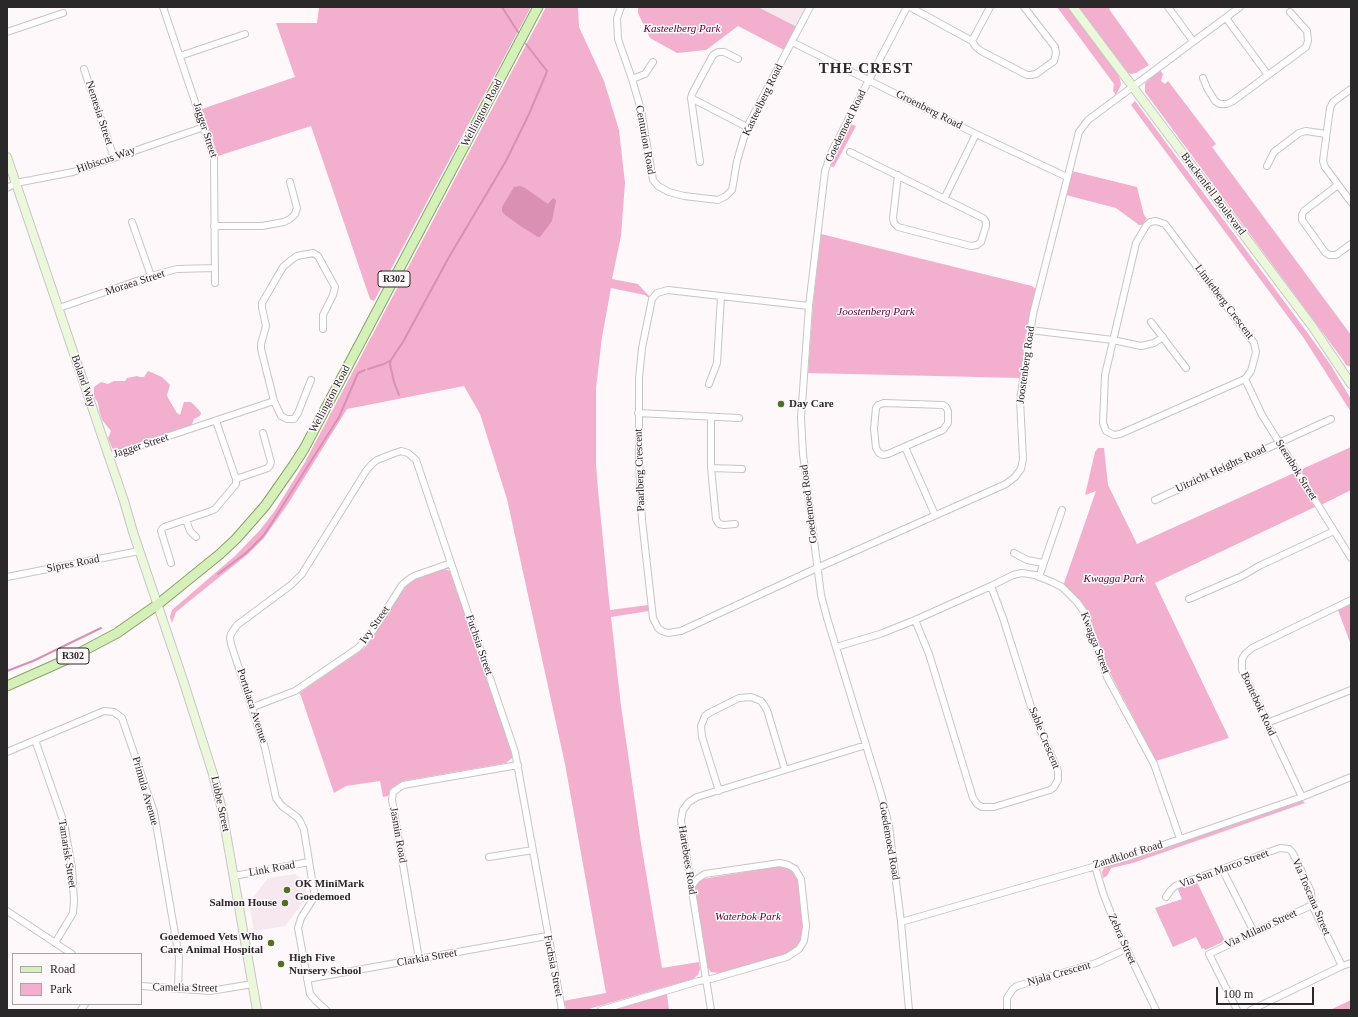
<!DOCTYPE html>
<html>
<head>
<meta charset="utf-8">
<style>
	body { margin:0 }
	#map { position:relative; width:1358px; height:1017px; overflow:hidden; background:#fef8fb; font-family:Georgia,serif }
	canvas { display:block }
	.frame { position:absolute; inset:0; border:8px solid #2a2829; pointer-events:none }
	.legend { position:absolute; left:12px; top:953px; width:130px; height:52px; box-sizing:border-box; background:#fef8fb; border:1px solid #a9a5a7; margin:0; padding:5px 7px; list-style:none; font-size:12px; color:#2a2829 }
	.legend li { display:flex; align-items:center; gap:8px; height:20px }
	.legend b { width:20px; border:1px solid #a9a5a7 }
	.scale { position:absolute; left:1216px; top:987px; width:98px; height:18px; box-sizing:border-box; border:2px solid #2a2829; border-top:0; padding-left:5px; font-size:12px; line-height:14px; white-space:nowrap; color:#2a2829; -webkit-text-stroke:3px #fef8fb; paint-order:stroke }
</style>
</head>
<body>
<div id="map">
<canvas width="1358" height="1017"></canvas>
<div class="frame"></div>
<ul class="legend">
<li><b style="height:5px;background:#d6f0ba"></b>Road</li>
<li><b style="height:11px;background:#f2afce"></b>Park</li>
</ul>
<div class="scale">100 m</div>
</div>
<script>
const ctx = document.querySelector('canvas').getContext('2d');
ctx.lineJoin = 'round';
function fillPath(path, color) {
  ctx.fillStyle = color;
  ctx.fill(path, 'evenodd');
}
function poly(rows) {
  const path = new Path2D();
  for (const r of rows) {
    path.moveTo(r[0], r[1]);
    for (let i = 2; i < r.length; i += 2) path.lineTo(r[i], r[i + 1]);
  }
  return path;
}
function trace(path, color, width, dash) {
  ctx.strokeStyle = color;
  ctx.lineWidth = width;
  ctx.lineCap = dash ? 'butt' : 'round';
  ctx.setLineDash(dash || []);
  ctx.stroke(path);
}
function label(font, color, halo, rows, align = 'center') {
  ctx.font = font + ' Georgia,serif';
  ctx.lineWidth = 3;
  ctx.setLineDash([]);
  ctx.textBaseline = 'middle';
  ctx.strokeStyle = halo;
  ctx.fillStyle = color;
  for (const [text, x, y, turn = 0] of rows) {
    ctx.save();
    ctx.translate(x, y);
    ctx.rotate((+turn || 0) * Math.PI / 180);
    ctx.textAlign = isNaN(turn) ? turn : align;
    if (halo) ctx.strokeText(text, 0, 0);
    ctx.fillText(text, 0, 0);
    ctx.restore();
  }
}
fillPath(poly([
	[757,7,807,7,797,27],
	[295,874,305,881,307,897,285,926,254,931,249,903,268,878]
]), '#f6e8ee');
fillPath(poly([
	[319,7,531,7,374,301,370,299,311,126,218,156,202,109,295,77,276,23,317,23],
	[546,7,578,7,579,27,604,81,619,130,625,183,621,236,612,279,638,284,649,296,649,298,645,295,611,288,602,337,596,388,596,464,598,490,610,610,648,605,649,611,611,617,621,706,641,843,662,968,699,962,700,969,698,975,693,979,585,1010,567,1010,563,1001,606,993,565,764,507,499,480,414,464,386,347,409,288,504,263,539,248,554,176,612,172,623,170,617,172,610,235,556,260,530,274,512,305,462],
	[638,7,758,7,797,27,784,50,738,26,706,50,677,53,650,38,638,13],
	[1057,7,1068,7,1117,73,1120,79,1121,85,1116,95,1113,91,1114,84],
	[1077,7,1111,7,1109,9,1149,65,1136,73,1131,74,1126,72],
	[1160,70,1163,74,1161,81,1165,84,1168,81,1216,144,1212,147,1351,335,1351,367,1346,365,1343,360,1145,92,1145,83],
	[1135,101,1304,328,1330,364,1351,399,1351,412,1303,337,1131,105],
	[850,124,856,126,834,167,830,166,836,152],
	[1072,171,1137,187,1144,215,1147,219,1142,225,1139,225,1116,208,1066,195],
	[821,234,1032,286,1036,289,1025,337,1020,378,808,373,813,304],
	[148,371,162,377,170,385,167,395,168,398,177,413,180,415,184,402,191,402,199,410,201,413,200,416,194,419,191,427,184,427,175,433,164,434,158,438,140,442,138,445,118,450,114,450,112,448,108,438,111,431,102,420,99,410,98,403,94,397,94,387,101,382,108,384,114,381,125,381,127,378,137,376,140,377,144,377],
	[1351,447,1351,490,1321,505,1300,470],
	[1098,448,1104,448,1108,485,1137,544,1294,473,1315,507,1155,583,1229,738,1156,761,1110,673,1088,613,1076,597,1063,586,1096,491,1085,495,1095,452],
	[441,569,445,569,450,571,452,574,513,754,512,758,506,763,403,781,392,788,388,796,383,797,380,781,346,786,334,793,301,696,299,693,363,649,368,644,406,585,415,578],
	[1351,604,1351,645,1338,610],
	[1301,799,1305,803,1133,863,1111,868,1107,876,1103,878,1102,872,1104,868,1109,865],
	[781,866,791,869,796,874,798,880,803,926,801,939,797,947,787,954,719,973,711,972,707,967,695,889,698,881,703,879],
	[1195,881,1197,882,1225,941,1205,950,1204,948,1202,949,1196,937,1173,947,1155,908,1182,899,1178,890,1180,887],
	[667,994,669,1010,613,1010],
	[1351,1000,1351,1010,1330,1010]
]), '#f2afce');
fillPath(poly([
	[520,186,525,188,548,204,553,198,556,200,552,221,540,237,538,237,522,227,505,215,502,211,502,207,514,187]
]), '#da90b3');
trace(poly([
	[502,7,518,32],
	[368,369,384,364,391,360],
	[399,395,394,382,390,364,391,360,403,342,449,257,506,161,529,114,546,74,547,71,526,44],
	[218,574,246,553,264,535,339,417,358,373,365,370],
	[7,671,33,661,101,628]
]), '#da90b3', 2);
const street = poly([
	[163,7,214,158,215,283],
	[621,7,617,18,618,39,632,79],
	[907,7,832,151,825,171,809,306,801,418,803,454,821,595,827,618,881,794,889,826,901,922,909,1010],
	[910,7,972,41,976,47,981,51,1027,75,1031,75,1036,74,1054,61,1056,53,1055,47,1024,7],
	[1168,7,1193,41],
	[1226,18,1268,75],
	[7,32,63,13],
	[972,41,990,7],
	[792,42,976,134,1067,177],
	[180,56,245,34],
	[653,62,645,74,632,79,641,110,653,180,658,186,669,192,684,196,718,200,726,196,732,190,737,161,747,127,810,7],
	[84,69,114,158],
	[1203,78,1207,88,1215,101,1220,104,1227,104,1233,101,1302,50,1306,47,1308,41,1307,31,1290,12],
	[1351,89,1333,102,1330,108,1323,161,1325,167,1351,202],
	[691,98,747,127],
	[850,152,981,217,983,218,986,222,986,226,981,242,977,245,971,246,898,227,894,223,893,218,898,175],
	[700,162,691,98,692,94,713,55,718,52,724,52,738,59],
	[1267,166,1274,152,1299,133,1306,131,1326,134],
	[1338,185,1304,211,1302,215,1302,220,1325,252,1329,255,1336,255,1351,244],
	[7,188,16,183,73,172,204,127],
	[944,199,976,134],
	[1156,221,1165,224,1254,343,1256,352,1251,371,1245,379,1120,434,1114,435,1106,431,1103,423,1105,375,1136,243,1146,226,1150,222,1156,221],
	[132,222,151,276],
	[214,226,262,226,284,222,290,219,295,214,297,208,290,182],
	[809,306,668,290,657,293,652,299,642,348,639,378,639,461,642,520,653,618,658,628,662,631,668,633,681,631,817,568,1006,484,1015,477,1021,469,1023,459,1020,400,1033,314,1079,132,1088,120,1240,7],
	[59,308,151,276,177,269,214,268],
	[1151,322,1186,368],
	[1030,330,1113,340,1141,346,1154,343,1163,337],
	[1245,379,1262,415,1351,558],
	[709,384,717,363,721,296],
	[274,401,281,416,287,419,294,419,298,413,311,380],
	[884,403,943,405,946,407,948,411,948,423,943,430,888,454,883,455,879,453,876,448,874,429,876,408,878,405,884,403],
	[638,413,739,418],
	[711,417,711,468,716,519,719,524,724,525,735,524],
	[905,447,935,515],
	[109,456,274,401,261,349,261,344,266,326,262,308,262,303,283,267,290,261,297,256,313,253,318,256,335,287,333,295,323,315,323,329],
	[711,468,742,469],
	[236,479,268,468,270,465,271,462,263,433],
	[1155,500,1331,419],
	[186,520,190,531,196,537],
	[1014,553,1027,560,1043,563],
	[171,563,161,531,162,529,164,527,211,511,215,509,236,484,236,479,216,421],
	[7,577,139,551],
	[1039,577,1062,510],
	[1189,599,1242,576,1259,566,1334,531],
	[915,620,929,654,973,798,977,804,982,807,994,807,1050,790,1054,787,1058,780,1058,771,1033,713,1003,618,991,586],
	[836,647,880,634,915,620,991,586,1013,575,1022,573,1035,575,1052,582,1062,587,1077,602,1085,613,1107,677,1154,764,1180,839],
	[253,707,295,691,358,648,369,637,402,585,408,580,414,576,451,563],
	[1267,723,1351,690],
	[35,740,64,823,72,868,74,901,73,913,55,943],
	[7,752,104,711,114,712,122,718,154,812,179,957,178,989],
	[719,791,702,737,701,726,705,716,709,713,739,698,751,697,761,701,764,705,767,710,785,770],
	[1302,797,1242,670,1242,659,1245,654,1252,648,1351,600],
	[489,857,533,850],
	[1095,866,1103,893,1117,929,1156,1010],
	[1222,869,1254,932],
	[234,876,309,862],
	[1166,897,1170,891,1175,886,1280,848,1289,849,1292,852,1297,861,1311,892,1312,905,1342,966],
	[7,911,72,954],
	[901,922,1131,856,1302,797,1351,777],
	[419,959,392,800,393,792,403,785,518,765],
	[307,979,547,936],
	[141,986,210,991,253,984],
	[81,1010,85,1004],
	[326,1010,316,1001,310,994,298,928,301,918,313,899,314,892,304,830,300,821,297,817,282,806,276,798,265,748,231,644,230,638,231,634,237,625,291,585,302,574,366,471,372,464,377,460,395,453,401,451,408,453,416,460,515,752,562,1010],
	[601,1010,699,981,711,979,787,957,799,949,804,941,806,926,801,879,795,869,788,865,780,863,705,874,697,879,691,887],
	[711,1010,682,828,681,820,683,810,689,802,697,797,866,745],
	[1007,1010,1007,998,1013,989,1017,986,1096,963,1126,949],
	[1237,1010,1209,954,1312,905],
	[1251,1010,1342,966,1351,963]
]);
const secondary = poly([
	[1073,7,1312,326,1351,384],
	[7,157,124,501,133,532,183,680,213,774,222,810,257,1010]
]);
const primary = poly([
	[7,686,70,658,117,633,157,605,220,554,236,539,265,506,293,466,304,449,538,7]
]);
trace(street, '#c9c4c6', 8);
trace(secondary, '#c9c4c6', 10);
trace(primary, '#88a469', 11);
trace(street, '#fff', 6);
trace(secondary, '#ebf8dc', 8);
trace(primary, '#d6f0ba', 9);
for (const [x, y, r, color] of [
	[781,404,4,"#507026"],
	[287,890,4,"#507026"],
	[285,903,4,"#507026"],
	[271,943,4,"#507026"],
	[281,964,4,"#507026"]
]) {
  const dot = new Path2D();
  dot.arc(x, y, r, 0, 2 * Math.PI);
  ctx.fillStyle = color;
  ctx.fill(dot);
  trace(dot, '#fef8fb', 1.5);
}
for (const [x, y, w] of [
	[394,279,32],
	[73,656,32]
]) {
  const box = new Path2D();
  box.roundRect(x - w / 2, y - 8, w, 16, 3);
  ctx.fillStyle = '#fef8fb';
  ctx.fill(box);
  trace(box, '#2a2829', 1);
}
label('bold 10px', '#2a2829', null, [
	["R302",394,279],
	["R302",73,656]
]);
label('italic 11px', '#580036', '#fef8fb', [
	["Kasteelberg Park",682,29],
	["Joostenberg Park",876,312],
	["Kwagga Park",1114,579],
	["Waterbok Park",748,917]
]);
label('11px', '#2a2829', '#fef8fb', [
	["Kasteelberg Road",763,100,-64],
	["Groenberg Road",929,110,27],
	["Nemesia Street",99,113,72],
	["Wellington Road",482,113,-62],
	["Goedemoed Road",846,126,-64],
	["Jagger Street",205,130,72],
	["Centurion Road",645,140,80],
	["Hibiscus Way",106,160,-19],
	["Brackenfell Boulevard",1213,194,53],
	["Moraea Street",135,283,-18],
	["Limietberg Crescent",1224,302,53],
	["Joostenberg Road",1026,365,-82],
	["Boland Way",83,381,71],
	["Wellington Road",330,399,-62],
	["Jagger Street",141,446,-18],
	["Uitzicht Heights Road",1221,469,-25],
	["Paarlberg Crescent",640,470,-92],
	["Steenbok Street",1296,470,58],
	["Goedemoed Road",809,504,-97],
	["Sipres Road",73,564,-11],
	["Ivy Street",375,625,-55],
	["Kwagga Street",1095,643,69],
	["Fuchsia Street",479,645,71],
	["Bontebok Road",1258,704,65],
	["Portulaca Avenue",252,706,72],
	["Sable Crescent",1044,738,68],
	["Primula Avenue",145,791,74],
	["Lubbe Street",220,804,78],
	["Jasmin Road",398,835,80],
	["Goedemoed Road",889,841,80],
	["Tamarisk Street",67,854,81],
	["Zandkloof Road",1128,855,-17],
	["Hartebees Road",687,860,81],
	["Link Road",272,869,-10],
	["Via San Marco Street",1224,869,-20],
	["Via Toscana Street",1311,897,67],
	["Via Milano Street",1261,929,-25],
	["Zebra Street",1122,939,66],
	["Clarkia Street",427,958,-10],
	["Fuchsia Street",553,966,79],
	["Njala Crescent",1059,974,-16],
	["Camelia Street",185,988,1]
]);
label('bold 11px', '#2a2829', '#fef8fb', [
	["Day Care",789,404],
	["OK MiniMark",295,884],
	["Goedemoed",295,897],
	["Salmon House",277,903,"right"],
	["Goedemoed Vets Who",263,937,"right"],
	["Care Animal Hospital",263,950,"right"],
	["High Five",289,958],
	["Nursery School",289,971]
], 'left');
ctx.letterSpacing = '1px';
label('bold 15px', '#2a2829', '#fef8fb', [
	["THE CREST",866,69]
]);
ctx.letterSpacing = '0px';
</script>
</body>
</html>
